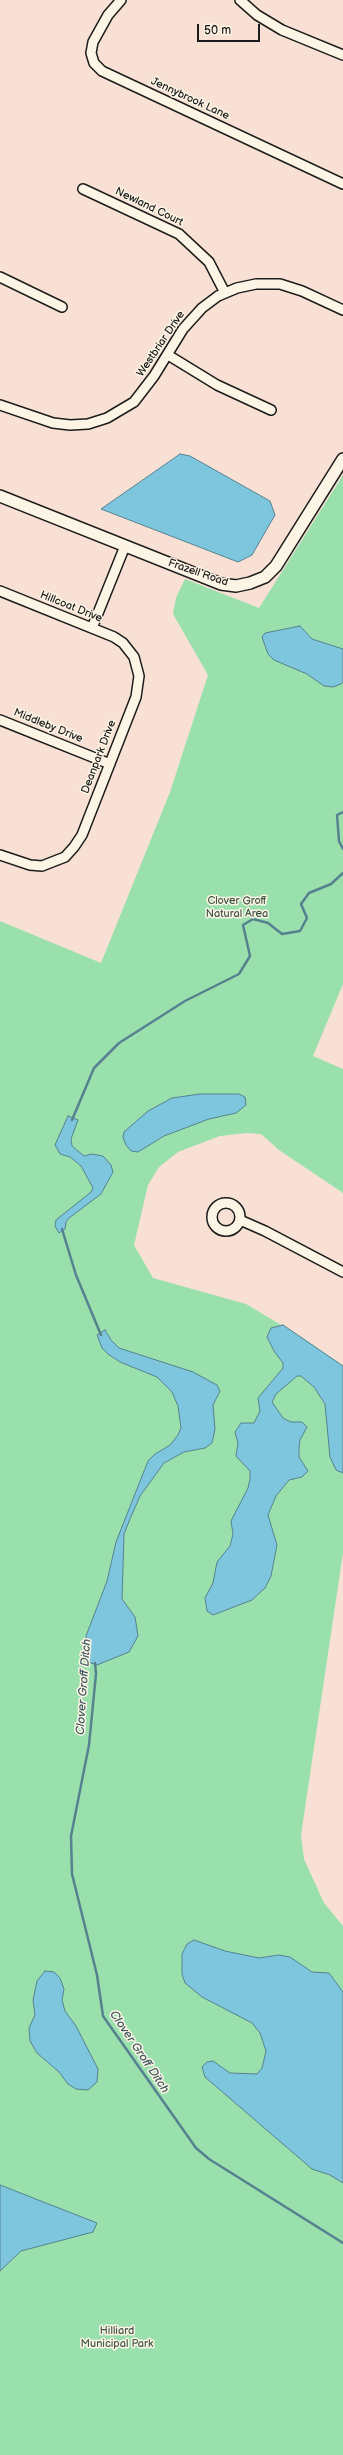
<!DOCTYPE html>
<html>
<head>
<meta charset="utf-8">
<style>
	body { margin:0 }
	#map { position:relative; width:343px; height:2455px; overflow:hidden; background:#f8e1d4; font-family:"Balsamiq Sans",sans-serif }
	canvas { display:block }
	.scale { position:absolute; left:197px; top:24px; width:63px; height:18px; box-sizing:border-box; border:2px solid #1c1c1c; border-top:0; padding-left:5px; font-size:12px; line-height:14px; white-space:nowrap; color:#1c1c1c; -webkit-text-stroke:3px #fcf5e5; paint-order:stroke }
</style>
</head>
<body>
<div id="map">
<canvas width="343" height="2455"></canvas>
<div class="scale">50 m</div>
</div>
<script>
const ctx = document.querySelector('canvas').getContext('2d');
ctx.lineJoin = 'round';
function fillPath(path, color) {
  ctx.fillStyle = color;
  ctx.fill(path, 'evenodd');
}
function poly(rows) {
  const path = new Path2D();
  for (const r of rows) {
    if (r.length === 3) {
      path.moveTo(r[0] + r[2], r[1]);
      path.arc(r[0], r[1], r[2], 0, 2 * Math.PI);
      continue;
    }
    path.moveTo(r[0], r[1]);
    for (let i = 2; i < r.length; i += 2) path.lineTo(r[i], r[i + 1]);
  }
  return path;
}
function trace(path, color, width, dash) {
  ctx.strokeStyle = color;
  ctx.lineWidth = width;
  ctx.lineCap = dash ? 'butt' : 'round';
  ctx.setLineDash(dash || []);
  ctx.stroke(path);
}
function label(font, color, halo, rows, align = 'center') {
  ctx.font = font + ' "Balsamiq Sans",sans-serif';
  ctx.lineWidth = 3;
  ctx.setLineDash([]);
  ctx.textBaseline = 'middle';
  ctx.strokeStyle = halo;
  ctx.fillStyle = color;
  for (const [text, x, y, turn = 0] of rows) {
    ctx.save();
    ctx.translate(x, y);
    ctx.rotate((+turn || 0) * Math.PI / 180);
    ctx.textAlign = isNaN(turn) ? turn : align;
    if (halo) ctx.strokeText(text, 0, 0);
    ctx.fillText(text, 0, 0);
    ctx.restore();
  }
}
fillPath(poly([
	[343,475,343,984,313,1056,343,1069,343,1193,279,1150,261,1134,246,1133,220,1136,178,1152,159,1167,148,1185,134,1245,153,1278,246,1304,303,1338,343,1366,343,1553,301,1835,304,1859,324,1903,343,1926,343,2455,0,2455,0,921,101,963,170,792,208,675,173,614,176,598,185,579,259,608]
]), '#9ae0ad');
const water = poly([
	[180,454,190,456,270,501,275,515,252,555,238,562,101,509,180,454],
	[300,626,312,639,343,649,343,682,341,684,333,687,324,686,307,674,274,660,268,654,262,637,265,633,300,626],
	[200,1094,239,1094,245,1097,246,1105,236,1113,209,1119,164,1136,138,1152,131,1151,126,1145,123,1138,124,1132,148,1111,172,1098,200,1094],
	[68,1116,78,1120,71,1139,72,1146,84,1156,92,1154,103,1156,111,1165,113,1172,101,1194,69,1218,66,1222,65,1229,59,1233,55,1226,56,1220,91,1192,93,1188,81,1166,70,1157,60,1154,55,1145,68,1116],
	[283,1325,343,1366,343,1473,336,1470,330,1457,325,1404,314,1387,301,1376,297,1376,276,1394,272,1402,283,1418,291,1422,302,1422,307,1427,300,1440,299,1448,299,1457,308,1471,302,1477,289,1480,276,1496,268,1515,277,1545,271,1576,265,1588,252,1600,213,1615,207,1611,205,1598,213,1583,217,1562,230,1546,233,1534,231,1521,248,1488,250,1479,250,1471,236,1456,238,1443,235,1432,241,1423,254,1423,260,1411,258,1398,283,1368,283,1363,274,1351,267,1337,271,1328,283,1325],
	[105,1330,111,1340,119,1348,193,1372,217,1385,220,1391,213,1405,215,1429,212,1443,205,1448,184,1452,164,1463,140,1496,130,1519,124,1534,122,1599,135,1617,138,1636,129,1652,97,1665,88,1662,86,1636,107,1581,116,1542,148,1461,155,1454,170,1445,178,1435,181,1428,178,1406,172,1392,157,1377,120,1362,108,1354,102,1348,97,1335,105,1330],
	[194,1940,225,1951,259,1958,279,1955,290,1957,312,1972,329,1973,343,1992,343,2183,330,2175,312,2169,205,2077,202,2067,207,2062,213,2061,230,2073,257,2074,262,2068,266,2051,260,2033,252,2023,202,1997,185,1983,182,1974,182,1954,187,1944,194,1940],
	[45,1971,54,1972,60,1978,64,1989,62,2000,65,2011,76,2026,98,2069,97,2082,88,2090,76,2089,68,2084,59,2072,37,2053,30,2041,29,2028,35,2015,33,2000,37,1981,45,1971],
	[0,2185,97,2223,93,2232,21,2251,0,2271,0,2185]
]);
fillPath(water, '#7dc6dd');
trace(water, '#568290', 1);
trace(poly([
	[343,812,337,815,339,841,343,849],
	[72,1120,94,1068,119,1043,185,1001,239,974,250,956,243,925,253,919,268,923,282,934,300,931,307,918,301,904,309,893,331,884,343,873],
	[62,1229,76,1275,101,1335],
	[95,1663,96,1674,89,1745,71,1836,72,1874,97,1975,103,2016,196,2148,209,2159,343,2243]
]), '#568290', 2.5);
const minor = poly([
	[121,0,108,15,93,42,91,53,94,63,102,71,343,184],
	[240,0,257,15,282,30,343,55],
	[83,189,179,234,209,262,225,293],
	[0,277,62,307],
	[168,355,217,385,271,410],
	[0,405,53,423,70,425,88,424,107,418,134,402,154,376,183,329,202,308,218,296,237,288,256,284,280,284,302,291,343,310],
	[0,591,114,637,123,643,134,657,139,676,136,697,82,835,74,847,65,857,42,866,30,865,0,855],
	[92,628,125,546],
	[0,720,110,764],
	[226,1217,14],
	[240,1220,265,1231,343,1272]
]);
const tertiary = poly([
	[0,496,221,584,236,586,250,583,265,577,276,566,343,459]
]);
trace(minor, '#1c1c1c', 12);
trace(tertiary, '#1c1c1c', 14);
trace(minor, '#fcf5e5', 9);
trace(tertiary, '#fcf5e5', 11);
label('11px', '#1c1c1c', '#fcf5e5', [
	["Jennybrook Lane",190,99,25],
	["Newland Court",149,207,26],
	["Westbriar Drive",161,344,-56],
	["Frazell Road",198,573,19],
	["Hillcoat Drive",71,607,22],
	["Middleby Drive",48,726,22],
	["Deanpark Drive",99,757,-69]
]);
label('11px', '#425748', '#fcf5e5', [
	["Clover Groff",237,901],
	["Natural Area",237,914],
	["Hilliard",117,2331],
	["Municipal Park",117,2344]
]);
label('italic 12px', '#3e5860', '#fcf5e5', [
	["Clover Groff Ditch",84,1687,-86],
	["Clover Groff Ditch",139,2052,56]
]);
</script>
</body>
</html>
